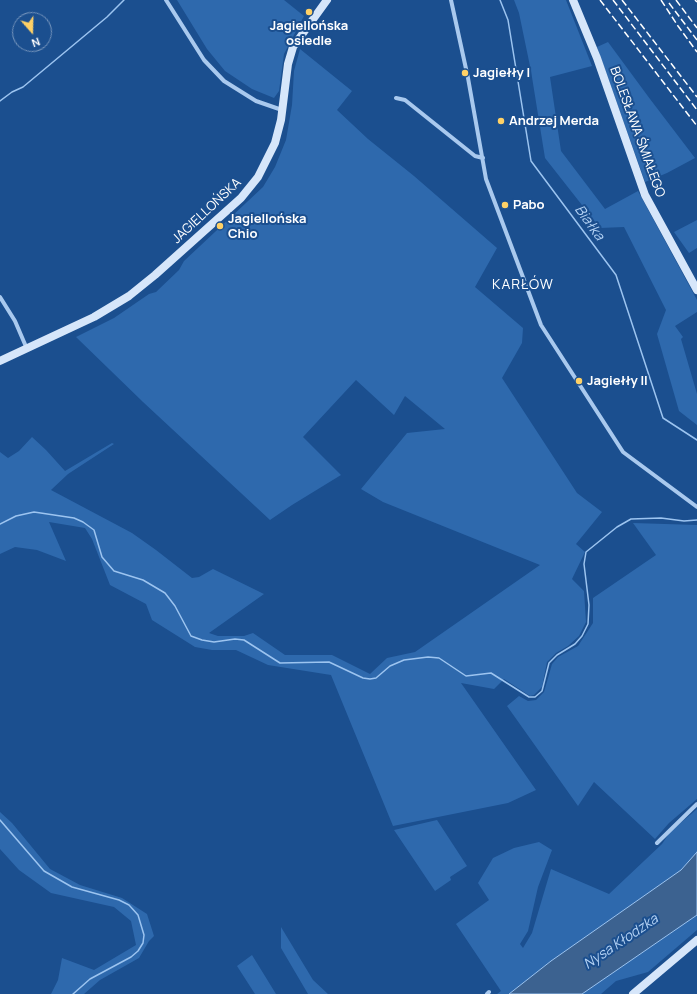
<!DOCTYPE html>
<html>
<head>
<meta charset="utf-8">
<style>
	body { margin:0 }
	#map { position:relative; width:697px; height:994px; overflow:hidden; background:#1b4f8f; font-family:Manrope,sans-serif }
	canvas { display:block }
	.north { position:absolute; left:12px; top:12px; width:40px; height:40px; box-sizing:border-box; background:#1b4f8f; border:1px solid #7695bc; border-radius:50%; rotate:160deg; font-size:11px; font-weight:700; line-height:16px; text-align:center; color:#fff }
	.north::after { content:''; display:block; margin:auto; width:14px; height:18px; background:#ffd166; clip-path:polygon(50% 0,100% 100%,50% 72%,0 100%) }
</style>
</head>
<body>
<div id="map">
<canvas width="697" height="994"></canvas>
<div class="north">N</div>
</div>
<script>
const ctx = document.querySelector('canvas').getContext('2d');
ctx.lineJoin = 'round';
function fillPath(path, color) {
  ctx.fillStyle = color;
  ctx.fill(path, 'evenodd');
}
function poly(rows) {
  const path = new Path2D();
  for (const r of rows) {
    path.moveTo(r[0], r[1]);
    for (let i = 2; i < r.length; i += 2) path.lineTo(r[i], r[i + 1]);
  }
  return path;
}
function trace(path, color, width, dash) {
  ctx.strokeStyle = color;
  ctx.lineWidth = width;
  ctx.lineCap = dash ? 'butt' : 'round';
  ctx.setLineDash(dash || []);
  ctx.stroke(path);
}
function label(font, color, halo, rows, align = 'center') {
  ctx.font = font + ' Manrope,sans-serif';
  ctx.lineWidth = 4;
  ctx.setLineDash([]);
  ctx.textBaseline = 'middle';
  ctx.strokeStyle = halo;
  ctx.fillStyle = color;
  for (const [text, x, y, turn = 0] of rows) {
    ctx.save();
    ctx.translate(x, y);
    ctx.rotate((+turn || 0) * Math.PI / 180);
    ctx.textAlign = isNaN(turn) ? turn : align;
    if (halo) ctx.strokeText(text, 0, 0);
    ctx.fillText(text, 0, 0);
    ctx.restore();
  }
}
fillPath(poly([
	[177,0,284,0,304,16,284,54,279,91,274,98,252,89,225,71,207,49],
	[514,0,566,0,592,66,550,77,561,151,605,209,638,191,697,300,697,312,675,326,683,337,681,339,697,394,697,425,679,411,657,334,666,310,624,227,600,228,545,158,531,71,519,13],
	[608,42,650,99,695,158,667,173,645,182,597,47],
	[300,49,352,91,337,110,368,139,414,176,497,248,475,287,523,328,522,343,502,378,577,493,602,512,576,544,585,552,572,579,584,591,586,622,579,636,568,646,556,653,547,662,542,687,534,695,530,696,504,679,494,689,461,683,536,790,508,803,393,826,331,675,268,665,236,650,212,650,195,647,152,620,146,604,110,585,92,539,85,528,49,522,66,561,37,550,15,547,0,554,0,452,8,458,19,451,32,437,46,450,65,471,112,443,114,444,68,474,51,490,132,533,156,550,192,578,199,577,213,569,264,594,209,633,218,636,244,636,253,633,285,655,332,655,370,674,387,658,415,652,540,565,383,502,361,489,407,433,445,429,405,396,394,415,356,380,303,437,341,475,292,505,270,520,143,402,76,337,114,318,149,294,156,292,179,270,184,261,263,187,275,167,286,140,292,105,294,71],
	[697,220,697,248,689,253,674,232],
	[633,523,697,525,697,799,669,823,655,839,594,782,578,806,507,706,519,696,528,701,536,700,544,692,552,664,558,657,578,646,593,623,593,598,656,555],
	[697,809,697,852,681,870,551,961,509,994,497,994,501,991,456,924,489,900,478,883,493,858,514,848,539,842,552,850,538,887,528,931,520,944,523,948,532,933,551,869,609,894,662,844,670,832],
	[0,812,12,823,50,869,80,885,122,898,147,914,154,936,149,941,139,958,100,980,84,994,51,994,58,980,62,958,94,970,136,945,131,921,114,907,51,893,19,870,0,849],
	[437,820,467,866,450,877,451,880,435,891,394,830],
	[697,915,697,930,648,972,616,981,601,994,582,994],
	[281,927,313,980,328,994,308,994,281,948],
	[252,955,276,994,255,994,237,966]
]), '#2e69ad');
const water = poly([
	[697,852,697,915,582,994,509,994,551,961,681,870,697,852]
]);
fillPath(water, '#3c6290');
trace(water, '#9cc4f0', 1);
trace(poly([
	[500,0,508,20,531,161,616,275,663,418,697,440],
	[0,101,12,92,23,87,107,17,124,0],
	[0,524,16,516,34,512,74,518,83,522,94,530,102,557,114,571,143,580,165,593,175,606,191,636,202,640,214,642,235,639,244,640,280,663,329,662,363,678,370,679,376,678,390,666,404,660,428,657,439,658,466,676,491,673,529,697,535,697,542,691,549,663,557,655,575,644,582,636,588,624,589,605,584,564,586,552,617,527,631,519,661,518,684,521,697,520],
	[0,820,44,871,72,887,119,900,129,905,138,915,144,935,143,943,138,951,131,957,90,979,73,994]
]), '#9cc4f0', 1.5);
trace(poly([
	[166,0,204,60,224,81,256,101,282,110],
	[451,0,468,78,486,179,541,325,623,452,697,507],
	[396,98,405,100,475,156,483,158],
	[0,297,15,321,27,349],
	[657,843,697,804],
	[487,994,489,992]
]), '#a9c9ee', 4);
trace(poly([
	[573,0,597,58,645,195,697,290],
	[0,361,94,317,129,296,155,275,241,198,258,177,275,143,281,120,288,64,293,47,327,0],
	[633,994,697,940]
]), '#d6e6fa', 8);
trace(poly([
	[600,0,697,126],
	[613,0,697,110],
	[622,0,697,97],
	[661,0,678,26,697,52],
	[676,0,697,28],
	[695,0,697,2],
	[669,3,697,40]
]), '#fff', 1.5, [7, 3]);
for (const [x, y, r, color] of [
	[309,12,4,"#ffd166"],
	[465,73,4,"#ffd166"],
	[501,121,4,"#ffd166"],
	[505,205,4,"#ffd166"],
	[220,226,4,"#ffd166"],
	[579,381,4,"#ffd166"]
]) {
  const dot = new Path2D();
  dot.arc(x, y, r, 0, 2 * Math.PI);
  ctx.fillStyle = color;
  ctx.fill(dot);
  trace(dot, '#1b4f8f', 1.5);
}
label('bold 13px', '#fff', '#1b4f8f', [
	["Jagiellońska",309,26,"center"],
	["osiedle",309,41,"center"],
	["Jagiełły I",473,73],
	["Andrzej Merda",509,121],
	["Pabo",513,205],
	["Jagiellońska",228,219],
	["Chio",228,234],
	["Jagiełły II",587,381]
], 'left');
label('13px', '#fff', '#1b4f8f', [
	["BOLESŁAWA ŚMIAŁEGO",637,132,70],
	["JAGIELLOŃSKA",207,211,-43]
]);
label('italic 14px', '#b5d3f5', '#1b4f8f', [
	["Białka",589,223,54],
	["Nysa Kłodzka",621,942,-34]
]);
ctx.letterSpacing = '1px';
label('14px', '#fff', '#1b4f8f', [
	["KARŁÓW",523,285]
]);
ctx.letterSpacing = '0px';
</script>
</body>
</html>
